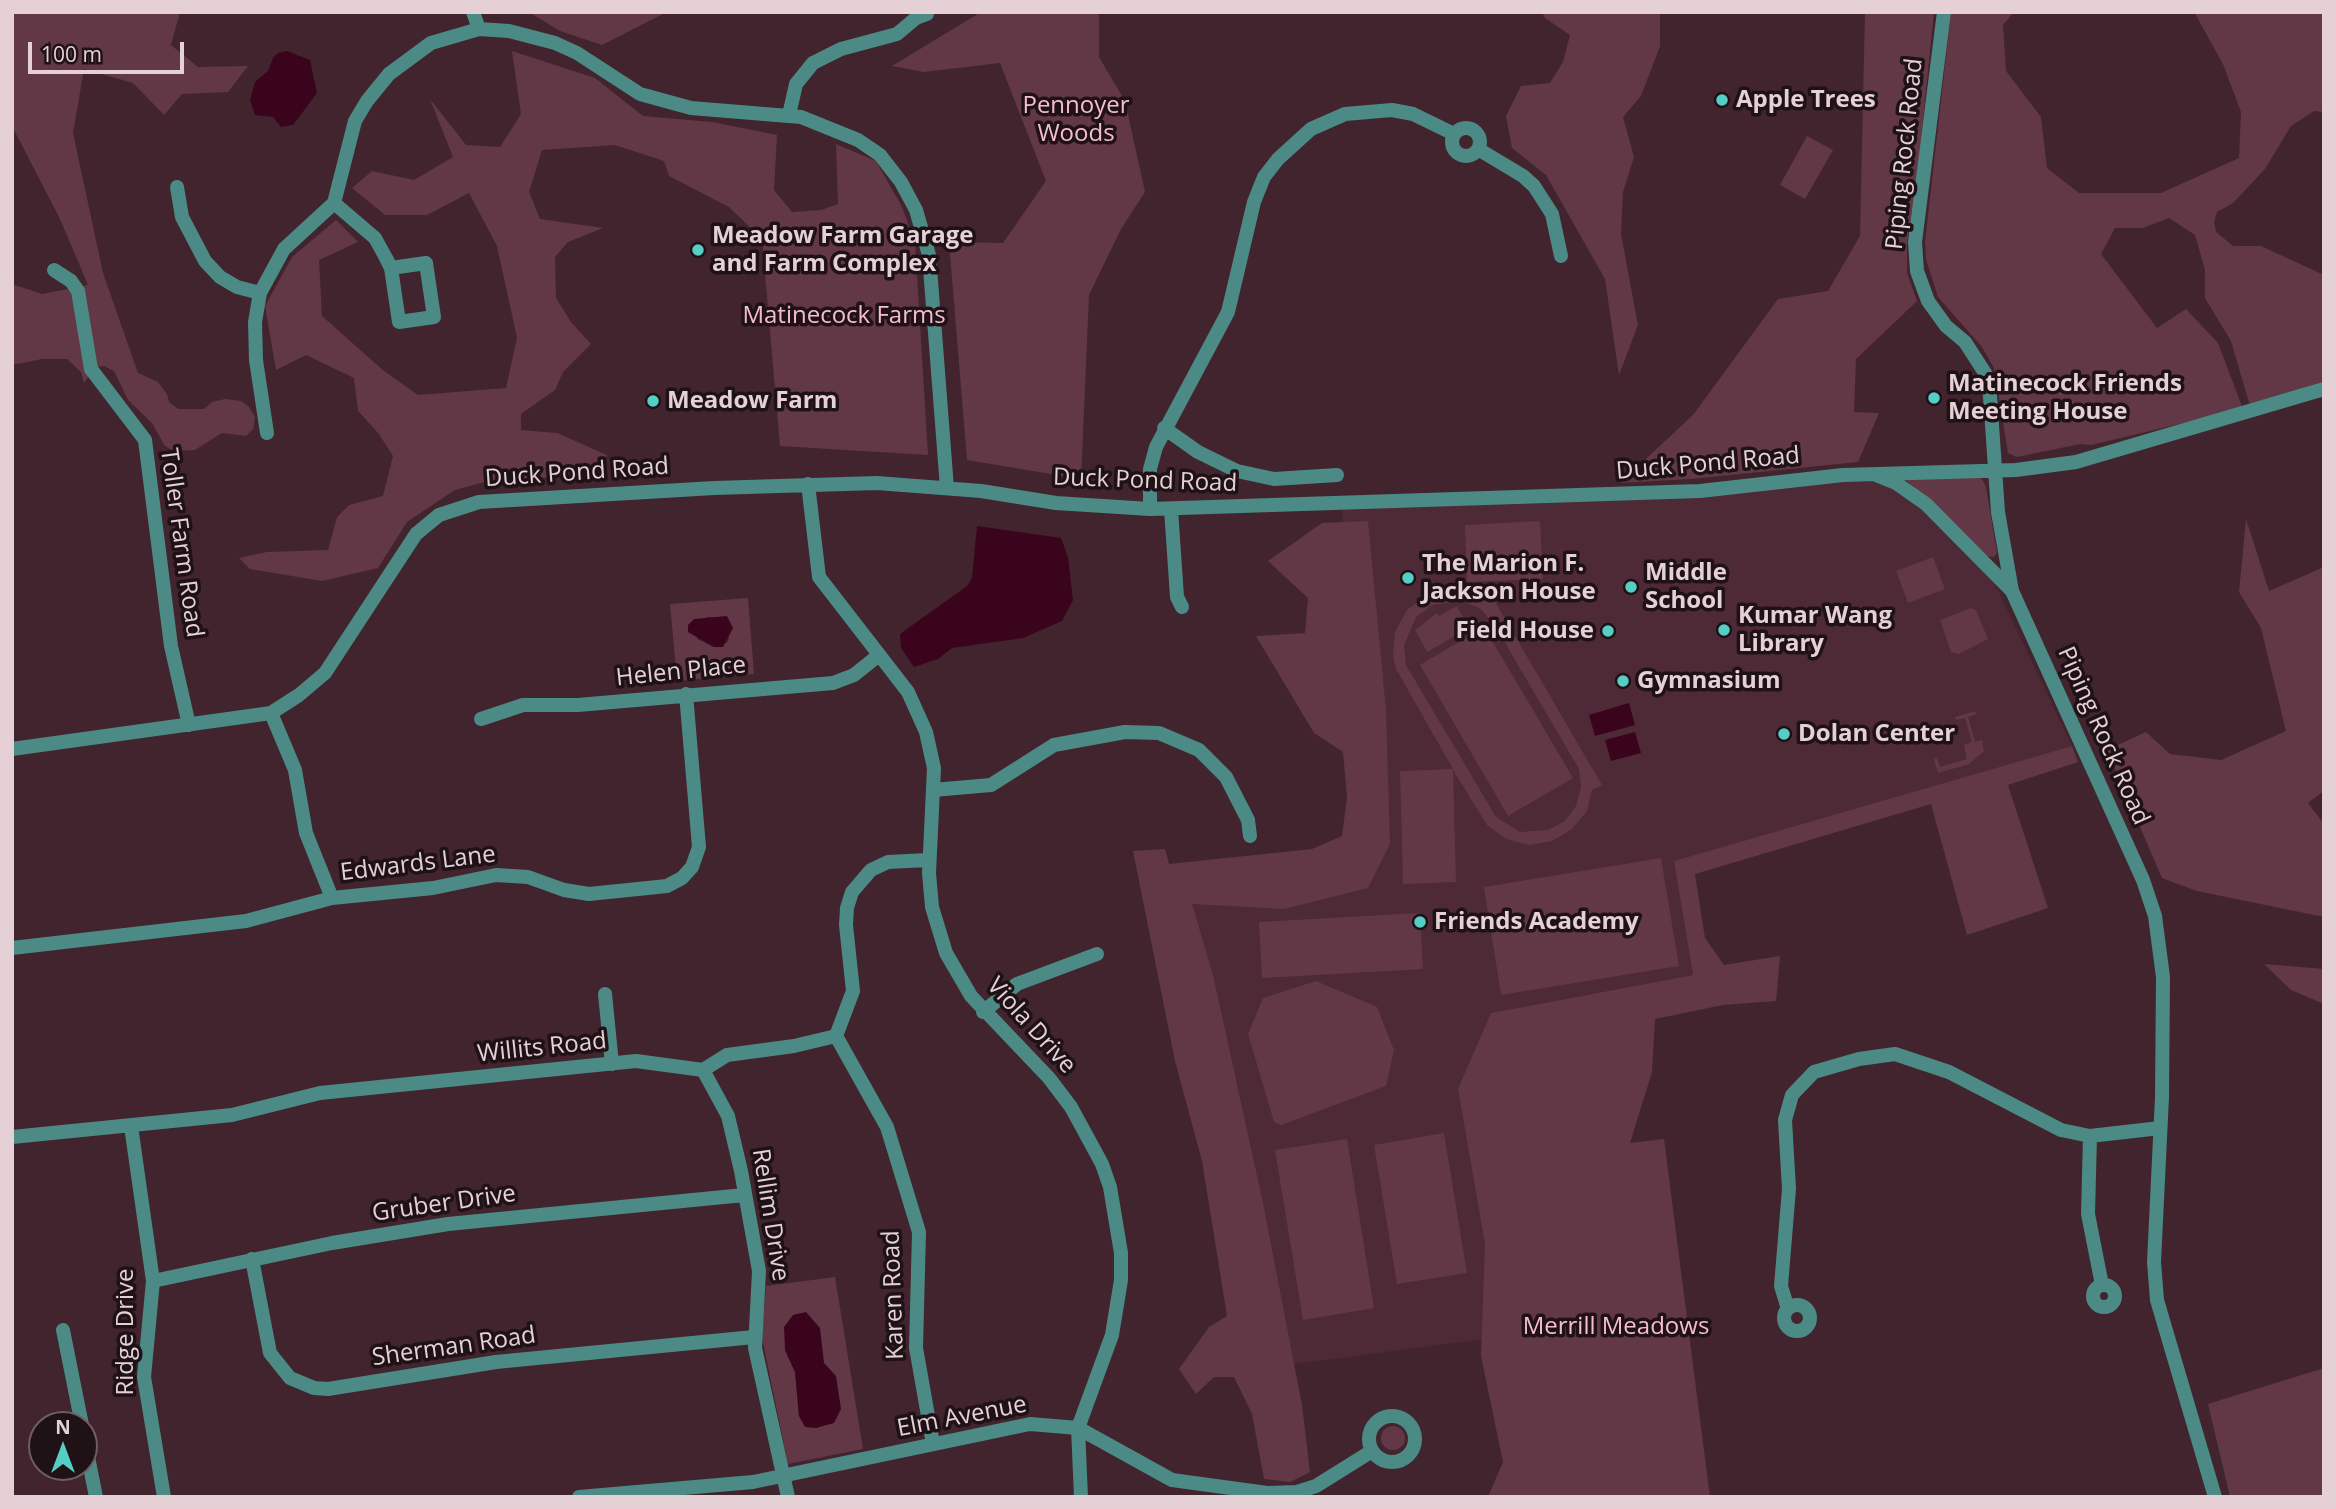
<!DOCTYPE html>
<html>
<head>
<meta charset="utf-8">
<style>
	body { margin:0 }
	#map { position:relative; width:2336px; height:1509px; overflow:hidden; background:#41242e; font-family:"Open Sans",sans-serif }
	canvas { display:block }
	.frame { position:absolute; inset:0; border:14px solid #e4d0d5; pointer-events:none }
	.north { position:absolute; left:28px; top:1411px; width:70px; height:70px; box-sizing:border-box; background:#1f1216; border:2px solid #6e5e62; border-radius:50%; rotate:0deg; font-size:19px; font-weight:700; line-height:28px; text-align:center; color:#e4d0d5 }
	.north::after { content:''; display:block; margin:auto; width:24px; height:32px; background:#55cec5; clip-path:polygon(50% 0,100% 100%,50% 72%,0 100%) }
	.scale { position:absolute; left:28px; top:42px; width:156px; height:32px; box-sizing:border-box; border:4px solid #e4d0d5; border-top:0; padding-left:9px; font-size:21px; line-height:24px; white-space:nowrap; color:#e4d0d5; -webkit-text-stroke:5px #1f1216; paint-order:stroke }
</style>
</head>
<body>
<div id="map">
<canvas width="2336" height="1509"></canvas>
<div class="frame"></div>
<div class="north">N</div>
<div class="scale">100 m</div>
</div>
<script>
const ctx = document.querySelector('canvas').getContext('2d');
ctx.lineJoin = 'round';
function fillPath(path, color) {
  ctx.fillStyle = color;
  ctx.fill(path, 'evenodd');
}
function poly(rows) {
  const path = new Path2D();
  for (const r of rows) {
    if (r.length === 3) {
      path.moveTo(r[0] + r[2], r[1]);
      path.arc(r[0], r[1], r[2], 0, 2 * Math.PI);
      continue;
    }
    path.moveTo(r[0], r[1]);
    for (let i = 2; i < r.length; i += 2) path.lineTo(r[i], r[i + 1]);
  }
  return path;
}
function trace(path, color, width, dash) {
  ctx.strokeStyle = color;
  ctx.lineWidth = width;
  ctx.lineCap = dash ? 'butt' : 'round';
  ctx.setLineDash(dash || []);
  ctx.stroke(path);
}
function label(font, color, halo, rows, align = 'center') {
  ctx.font = font + ' "Open Sans",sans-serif';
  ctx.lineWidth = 7;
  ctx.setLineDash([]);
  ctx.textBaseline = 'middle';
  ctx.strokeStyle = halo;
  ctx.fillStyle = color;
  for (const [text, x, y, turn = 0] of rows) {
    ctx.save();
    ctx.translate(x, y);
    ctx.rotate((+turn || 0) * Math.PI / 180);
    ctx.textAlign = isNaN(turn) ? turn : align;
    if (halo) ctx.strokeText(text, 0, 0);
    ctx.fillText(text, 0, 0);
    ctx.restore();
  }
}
fillPath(poly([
	[1871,478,1891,486,1920,506,1993,580,2072,746,1675,861,1693,975,1491,1013,1513,1335,1250,1370,1143,869,1312,854,1365,834,1342,509]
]), '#4e2936');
fillPath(poly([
	[12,12,180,12,171,45,198,67,248,66,228,92,182,94,164,115,133,83,84,69,73,133,103,273,138,373,158,382,167,394,169,402,178,409,204,409,212,402,225,399,241,401,249,407,255,417,253,429,246,436,222,433,195,450,174,451,165,446,152,423,128,400,114,371,104,366,95,367,84,383,81,372,67,359,42,359,12,365,12,284,42,294,88,285,60,219,12,126],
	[529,12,667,12,602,45,560,31],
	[981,12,1099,12,1099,57,1125,101,1145,192,1121,229,1089,295,1081,479,967,460,949,242,1003,243,1046,181,1000,63,924,72,892,66],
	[1542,12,1660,12,1660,46,1641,96,1623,117,1634,157,1623,192,1621,234,1638,325,1619,375,1605,279,1546,175,1512,148,1506,116,1521,86,1550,83,1563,62,1570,35,1545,18],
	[1865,12,1934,12,1917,178,1907,243,1907,273,1917,301,1856,359,1854,412,1879,413,1858,462,1691,479,1620,483,1693,415,1778,299,1828,291,1860,236],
	[1951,12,2014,12,2003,25,2006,71,2041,117,2047,168,2079,193,2161,193,2239,158,2241,112,2223,64,2194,12,2324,12,2324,112,2314,111,2291,126,2265,169,2233,203,2217,212,2214,222,2216,232,2233,246,2261,246,2324,275,2324,382,2250,406,2231,341,2205,298,2205,270,2195,235,2169,218,2143,228,2115,228,2101,254,2157,328,2186,309,2218,343,2243,409,2091,445,2080,444,2017,457,2008,453,1994,368,1982,347,1938,297,1926,259,1925,242],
	[512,51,595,78,643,116,712,122,777,135,774,190,792,212,821,210,838,204,836,144,876,161,902,207,915,242,928,455,780,446,762,239,729,207,669,176,664,161,615,145,542,150,529,192,540,219,603,228,568,242,555,257,556,298,571,322,591,344,563,372,555,390,521,414,521,430,557,433,607,455,600,474,488,481,455,490,407,522,378,568,322,581,250,569,239,558,267,552,328,550,337,517,349,505,383,496,393,456,379,434,358,411,354,378,306,355,276,370,265,306,292,257,336,220,358,242,319,260,322,316,384,371,418,395,506,388,517,338,497,246,469,193,427,215,385,215,352,188,372,171,414,180,453,157,430,99,466,145,500,147,521,114],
	[1807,136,1833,150,1805,199,1780,185],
	[1974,475,1982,479,1986,487,1997,553,1994,557,1987,556,1905,479],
	[2246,519,2269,591,2324,567,2324,791,2308,803,2324,824,2324,917,2197,891,2162,878,2107,750,2146,732,2170,754,2221,760,2286,731,2261,628,2239,592],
	[1368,521,1386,710,1390,844,1368,888,1284,909,1192,904,1213,975,1263,1203,1302,1405,1310,1472,1290,1482,1264,1479,1252,1414,1234,1377,1214,1377,1196,1394,1179,1369,1209,1327,1227,1316,1202,1161,1175,1061,1133,851,1165,849,1169,864,1312,849,1342,836,1347,797,1343,752,1314,733,1256,636,1305,633,1308,598,1268,561,1322,523],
	[1540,521,1543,579,1467,582,1465,525],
	[1933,557,1945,589,1908,603,1896,571],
	[1487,588,1602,785,1592,790,1587,811,1572,829,1552,841,1529,845,1506,839,1487,825,1453,770,1456,882,1403,884,1400,771,1453,769,1396,669,1393,656,1395,632,1407,610,1427,595,1452,589,1476,594],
	[1462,601,1481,609,1494,624,1579,769,1581,787,1576,806,1565,821,1548,830,1520,832,1496,817,1406,665,1404,645,1416,617,1432,605],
	[748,598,754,674,677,681,670,604],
	[706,617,718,617,729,636,728,642,714,647,697,639],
	[1457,606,1469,628,1427,652,1415,630,1437,613,1439,616],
	[1971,608,1976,610,1988,639,1959,654,1951,652,1940,620],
	[1484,627,1573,778,1508,816,1420,665],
	[1975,711,1976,714,1968,717,1975,742,1982,740,1984,751,1969,764,1938,773,1934,759,1937,758,1940,767,1967,759,1964,745,1972,742,1965,718,1956,720,1955,717],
	[2072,746,2078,762,2008,785,2048,908,1967,935,1931,804,1695,874,1705,938,1724,965,1780,956,1776,1001,1723,1005,1655,1019,1652,1072,1630,1143,1664,1139,1710,1497,1488,1497,1503,1462,1481,1356,1485,1244,1458,1089,1491,1013,1693,975,1674,861],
	[1661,858,1679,966,1501,995,1484,887],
	[1420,913,1423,969,1262,978,1259,922],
	[2264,964,2324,969,2324,1004,2291,990],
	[1316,981,1377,1007,1394,1050,1386,1086,1281,1125,1274,1122,1248,1034,1263,998],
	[1444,1133,1467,1273,1397,1284,1374,1145],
	[1347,1139,1374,1308,1303,1320,1275,1150],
	[835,1277,863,1449,788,1464,762,1338,766,1286],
	[785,1350,824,1363,836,1377,799,1416,795,1372],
	[2324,1368,2324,1497,2230,1497,2208,1404],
	[1393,1438,12]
]), '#623846');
fillPath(poly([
	[287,51,310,60,317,93,293,125,281,127,273,117,255,115,250,100,255,82,268,71,273,58,278,53],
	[977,526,1061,538,1068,557,1073,600,1062,621,1023,638,952,648,938,659,914,667,901,648,900,634,967,586,972,578],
	[727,616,733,628,723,647,714,647,688,632,688,625,694,619],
	[1629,703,1635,725,1595,736,1589,715],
	[1635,732,1641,753,1611,761,1605,740],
	[806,1312,820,1328,824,1363,836,1376,841,1409,834,1423,816,1428,805,1427,799,1416,795,1372,785,1350,784,1327,793,1315]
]), '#3a041d');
trace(poly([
	[473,12,479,29],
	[1944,12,1915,242,1917,271,1928,301,1946,326,1965,342,1985,373,1990,396,1998,512,2012,591,2143,880,2155,916,2163,977,2162,1097,2154,1262,2157,1300,2215,1497],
	[789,115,796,84,813,63,841,49,897,34,916,18,927,14],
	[1466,142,14],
	[1478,149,1523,176,1534,186,1552,214,1561,256],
	[177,187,182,217,205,261,220,277,237,287,260,293],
	[334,203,375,238,386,258,391,268,399,322,434,317,426,263,391,268],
	[54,270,71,281,78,291,91,369,145,440,171,646,189,725],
	[1164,428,1198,452,1237,471,1274,479,1337,475],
	[267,433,256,360,255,322,260,293,284,249,334,203,355,121,367,101,389,74,431,43,479,29,509,31,555,43,577,53,640,94,691,108,801,117,858,140,880,155,901,182,916,210,929,255,947,488],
	[1876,475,1896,483,1926,504,2012,591],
	[808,484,819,577,908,692,926,732,934,768,929,873,932,907,946,953,971,996,1049,1078,1071,1107,1102,1164,1110,1187,1121,1253,1121,1280,1112,1335,1078,1428,1081,1497],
	[1150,509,1150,469,1156,447,1228,312,1254,202,1264,177,1278,159,1311,129,1345,114,1392,110,1413,114,1454,134],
	[1171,509,1177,597,1182,607],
	[271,713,295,770,306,833,332,898],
	[481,719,523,705,578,705,833,683,854,675,879,655],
	[12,749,271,713,299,695,325,673,416,534,439,515,479,502,714,488,877,483,981,491,1056,503,1150,509,1700,491,1843,475,2016,470,2076,462,2324,389],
	[933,790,991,785,1054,745,1125,732,1159,733,1199,750,1226,777,1248,820,1250,836],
	[12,948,246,921,332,898,433,888,496,875,528,877,564,890,589,894,667,886,682,878,692,867,699,847,686,694],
	[605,994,612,1064],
	[983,1012,1017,984,1097,954],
	[836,1036,887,1127,919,1232,916,1348,933,1444],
	[703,1070,728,1116,741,1171,759,1271,755,1348,788,1497],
	[131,1126,153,1281,144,1377,164,1497],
	[2090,1136,2088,1214,2102,1285],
	[12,1137,232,1115,320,1093,636,1061,703,1070,727,1055,794,1046,836,1036,853,991,846,925,847,908,852,892,871,870,888,862,928,860],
	[252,1259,270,1353,290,1378,314,1388,328,1389,496,1362,754,1337],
	[153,1281,332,1243,448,1224,744,1195],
	[2104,1296,11],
	[1797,1318,13],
	[1788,1309,1781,1286,1789,1189,1785,1120,1792,1095,1814,1072,1859,1059,1895,1054,1949,1072,2061,1130,2090,1136,2160,1128],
	[63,1330,82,1425],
	[1392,1439,23],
	[84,1437,96,1497],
	[579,1497,753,1482,1030,1424,1078,1428,1172,1480,1267,1493,1297,1492,1316,1486,1372,1451]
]), '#4c8a85', 14);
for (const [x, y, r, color] of [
	[1722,100,7,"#55cec5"],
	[698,250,7,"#55cec5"],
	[1934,398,7,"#55cec5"],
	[653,401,7,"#55cec5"],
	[1408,578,7,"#55cec5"],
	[1631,587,7,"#55cec5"],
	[1724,630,7,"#55cec5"],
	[1608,631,7,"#55cec5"],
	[1623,681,7,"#55cec5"],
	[1784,734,7,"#55cec5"],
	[1420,922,7,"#55cec5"]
]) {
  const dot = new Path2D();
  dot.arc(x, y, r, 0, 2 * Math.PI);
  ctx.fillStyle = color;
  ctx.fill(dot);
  trace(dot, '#1f1216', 2.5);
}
label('bold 24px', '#e4d0d5', '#1f1216', [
	["Apple Trees",1736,100],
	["Meadow Farm Garage",712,236],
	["and Farm Complex",712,264],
	["Matinecock Friends",1948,384],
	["Meeting House",1948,412],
	["Meadow Farm",667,401],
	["The Marion F.",1422,564],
	["Jackson House",1422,592],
	["Middle",1645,573],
	["School",1645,601],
	["Kumar Wang",1738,616],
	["Library",1738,644],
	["Field House",1594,631,"right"],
	["Gymnasium",1637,681],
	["Dolan Center",1798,734],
	["Friends Academy",1434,922]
], 'left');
label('24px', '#f7bdcf', '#1f1216', [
	["Pennoyer",1076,106],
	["Woods",1076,134],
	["Matinecock Farms",844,316],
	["Merrill Meadows",1616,1327]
]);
label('24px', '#e4d0d5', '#1f1216', [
	["Piping Rock Road",1905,154,-84],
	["Duck Pond Road",1708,464,-5],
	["Duck Pond Road",577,473,-4],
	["Duck Pond Road",1145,481,2],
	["Toller Farm Road",181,543,82],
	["Helen Place",681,672,-6],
	["Piping Rock Road",2103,736,66],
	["Edwards Lane",418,864,-7],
	["Viola Drive",1031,1026,48],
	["Willits Road",542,1048,-6],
	["Gruber Drive",444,1204,-8],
	["Rellim Drive",770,1215,81],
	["Karen Road",894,1295,-92],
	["Ridge Drive",126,1332,-90],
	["Sherman Road",454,1347,-8],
	["Elm Avenue",962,1417,-11]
]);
</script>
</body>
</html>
